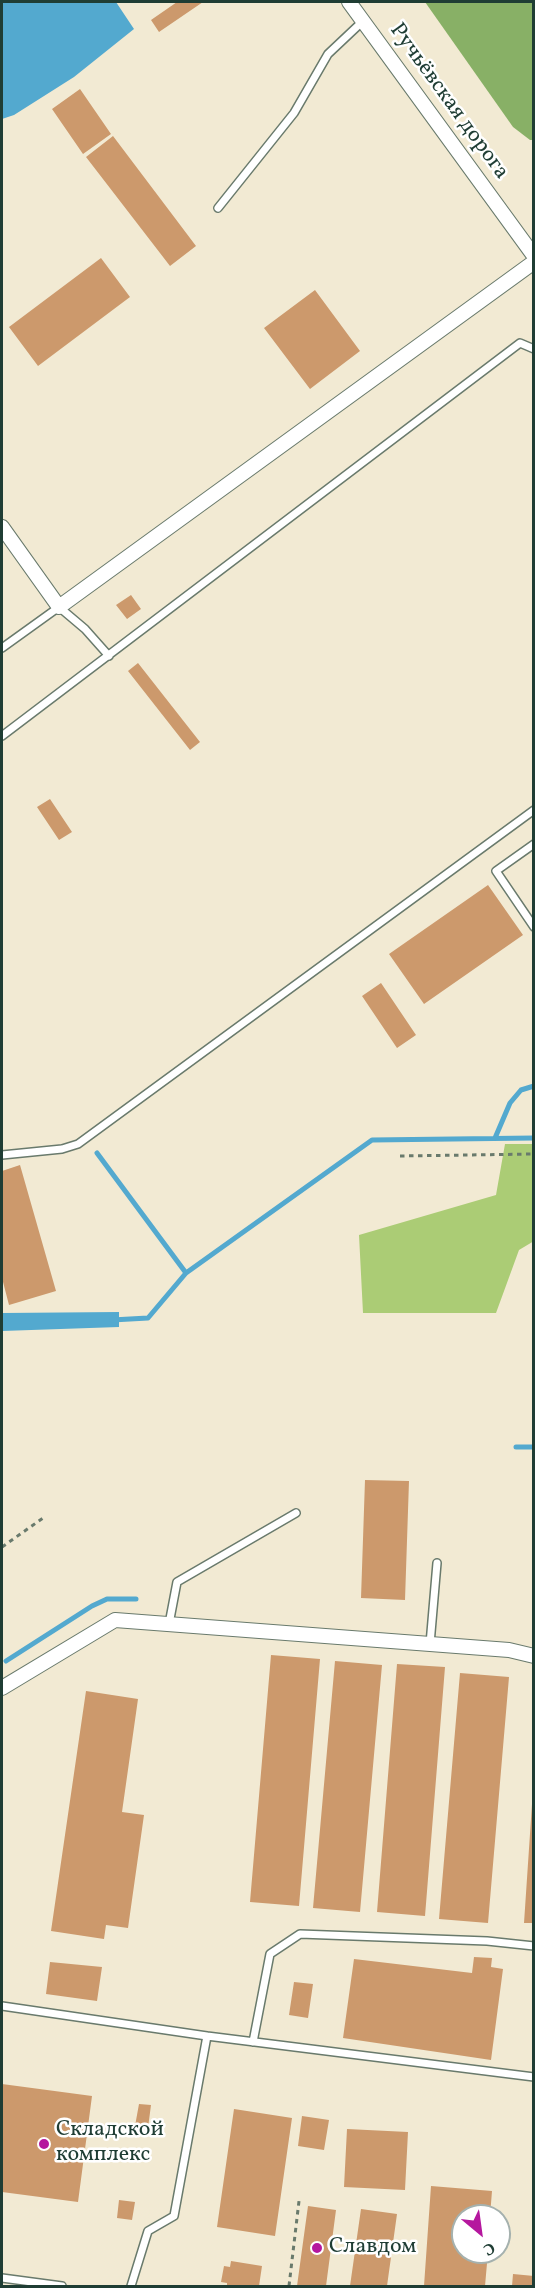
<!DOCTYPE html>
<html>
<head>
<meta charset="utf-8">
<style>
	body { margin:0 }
	#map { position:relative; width:535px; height:2288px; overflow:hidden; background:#f2ead3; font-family:Vollkorn,serif }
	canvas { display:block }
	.frame { position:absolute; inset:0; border:3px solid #1f3d34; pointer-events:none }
	.north { position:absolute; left:451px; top:2204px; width:60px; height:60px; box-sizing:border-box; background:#fff; border:2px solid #a5b1ae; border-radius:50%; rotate:151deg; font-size:16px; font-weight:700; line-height:24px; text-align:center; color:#1f3d34 }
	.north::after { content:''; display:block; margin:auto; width:21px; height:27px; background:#b5179e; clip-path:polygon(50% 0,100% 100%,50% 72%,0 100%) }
</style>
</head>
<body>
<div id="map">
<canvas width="535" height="2288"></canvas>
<div class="frame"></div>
<div class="north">С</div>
</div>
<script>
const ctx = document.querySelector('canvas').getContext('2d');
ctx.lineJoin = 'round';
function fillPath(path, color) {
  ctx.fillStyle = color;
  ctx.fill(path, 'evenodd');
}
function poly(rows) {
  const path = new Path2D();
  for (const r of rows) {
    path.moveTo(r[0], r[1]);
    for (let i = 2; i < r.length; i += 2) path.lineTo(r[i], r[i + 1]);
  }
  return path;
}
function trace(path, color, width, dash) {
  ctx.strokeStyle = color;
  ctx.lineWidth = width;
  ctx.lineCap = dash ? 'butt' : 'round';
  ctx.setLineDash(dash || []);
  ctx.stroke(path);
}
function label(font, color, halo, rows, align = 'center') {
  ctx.font = font + ' Vollkorn,serif';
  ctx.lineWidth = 5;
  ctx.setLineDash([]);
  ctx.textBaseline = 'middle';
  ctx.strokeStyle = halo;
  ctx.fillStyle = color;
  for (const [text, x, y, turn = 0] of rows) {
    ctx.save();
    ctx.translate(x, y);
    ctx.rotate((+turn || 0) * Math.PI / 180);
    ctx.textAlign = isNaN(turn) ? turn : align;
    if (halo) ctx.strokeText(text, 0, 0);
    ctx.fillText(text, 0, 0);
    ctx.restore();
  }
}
fillPath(poly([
	[505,1144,533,1144,534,1241,519,1250,496,1313,363,1313,359,1235,496,1195]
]), '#abcc75');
fillPath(poly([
	[425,2,533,2,533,140,530,140,513,127]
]), '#88b066');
fillPath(poly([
	[2,2,116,2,134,29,74,77,14,115,2,119],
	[119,1312,119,1327,2,1331,2,1313]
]), '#53a9cf');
trace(poly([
	[495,1138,510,1103,521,1090,534,1086],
	[97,1153,186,1273,372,1140,534,1138],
	[112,1320,148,1318,186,1273],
	[516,1447,534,1447],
	[6,1661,92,1606,107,1599,136,1599]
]), '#53a9cf', 5);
fillPath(poly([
	[177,2,203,2,159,32,151,20],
	[80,89,111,134,83,154,52,109],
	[113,136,196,246,170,266,86,157],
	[101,258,130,297,38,366,9,327],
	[315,290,360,351,310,389,264,328],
	[131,595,141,609,127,619,116,605],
	[138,663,200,742,190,750,128,671],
	[50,799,72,832,59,840,37,807],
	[488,885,523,935,424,1004,389,954],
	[381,983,416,1035,397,1048,362,996],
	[20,1165,56,1291,9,1305,2,1278,2,1171],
	[365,1480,409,1481,405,1600,361,1598],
	[271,1655,320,1659,299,1906,250,1902],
	[335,1661,382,1665,360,1912,313,1908],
	[397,1664,445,1667,425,1916,377,1912],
	[460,1673,509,1677,488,1923,439,1919],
	[86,1691,138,1699,122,1812,144,1815,128,1928,106,1925,104,1939,51,1931],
	[532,1804,534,1804,534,1923,524,1923],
	[474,1957,492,1958,491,1967,503,1969,491,2060,343,2038,354,1959,472,1973],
	[50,1962,102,1967,97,2001,46,1994],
	[294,1982,313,1984,308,2018,289,2015],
	[2,2084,92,2096,78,2202,2,2192],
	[139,2104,151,2105,148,2128,135,2126],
	[234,2109,292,2118,275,2236,217,2227],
	[302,2116,329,2120,324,2150,298,2146],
	[347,2129,408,2132,405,2190,344,2187],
	[431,2186,492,2191,490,2216,463,2216,463,2252,488,2252,485,2286,424,2286],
	[119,2200,135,2202,132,2220,117,2218],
	[308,2206,336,2210,326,2286,297,2286],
	[361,2209,397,2214,387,2286,350,2286],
	[231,2261,262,2266,259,2286,227,2286,227,2283,221,2282,224,2266,230,2267],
	[513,2274,534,2276,534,2286,512,2286]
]), '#cc996c');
const service = poly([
	[218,208,294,113,328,54,363,21],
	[2,648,59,607,85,629,109,656],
	[2,736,520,343,534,349],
	[534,844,496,871,534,927],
	[2,1155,62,1149,78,1144,534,810],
	[169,1624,177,1582,296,1513],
	[430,1644,437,1563],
	[2,2006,207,2036,534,2077],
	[253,2042,270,1954,300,1934,487,1941,534,1946],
	[2,2278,62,2286],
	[131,2286,148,2231,174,2216,207,2036]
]);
const minor = poly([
	[349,2,534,256],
	[2,527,59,607,534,262],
	[2,1688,115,1620,509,1650,534,1656]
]);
trace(service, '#697a6c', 10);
trace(minor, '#697a6c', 16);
trace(poly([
	[400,1156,534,1154],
	[2,1547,43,1518],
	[289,2286,299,2201]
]), '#697a6c', 3, [4.5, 4.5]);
trace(service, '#fff', 7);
trace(minor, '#fff', 14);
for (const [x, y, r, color] of [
	[44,2144,6,"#b5179e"],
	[317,2248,6,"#b5179e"]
]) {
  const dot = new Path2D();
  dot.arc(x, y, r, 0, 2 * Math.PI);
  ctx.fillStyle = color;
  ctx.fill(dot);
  trace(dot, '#fff', 2);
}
label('22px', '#1f3d34', '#fff', [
	["Ручьёвская дорога",448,102,54]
]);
label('22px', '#1f3d34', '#fff', [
	["Складской",56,2131],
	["комплекс",56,2156],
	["Славдом",329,2248]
], 'left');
</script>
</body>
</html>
